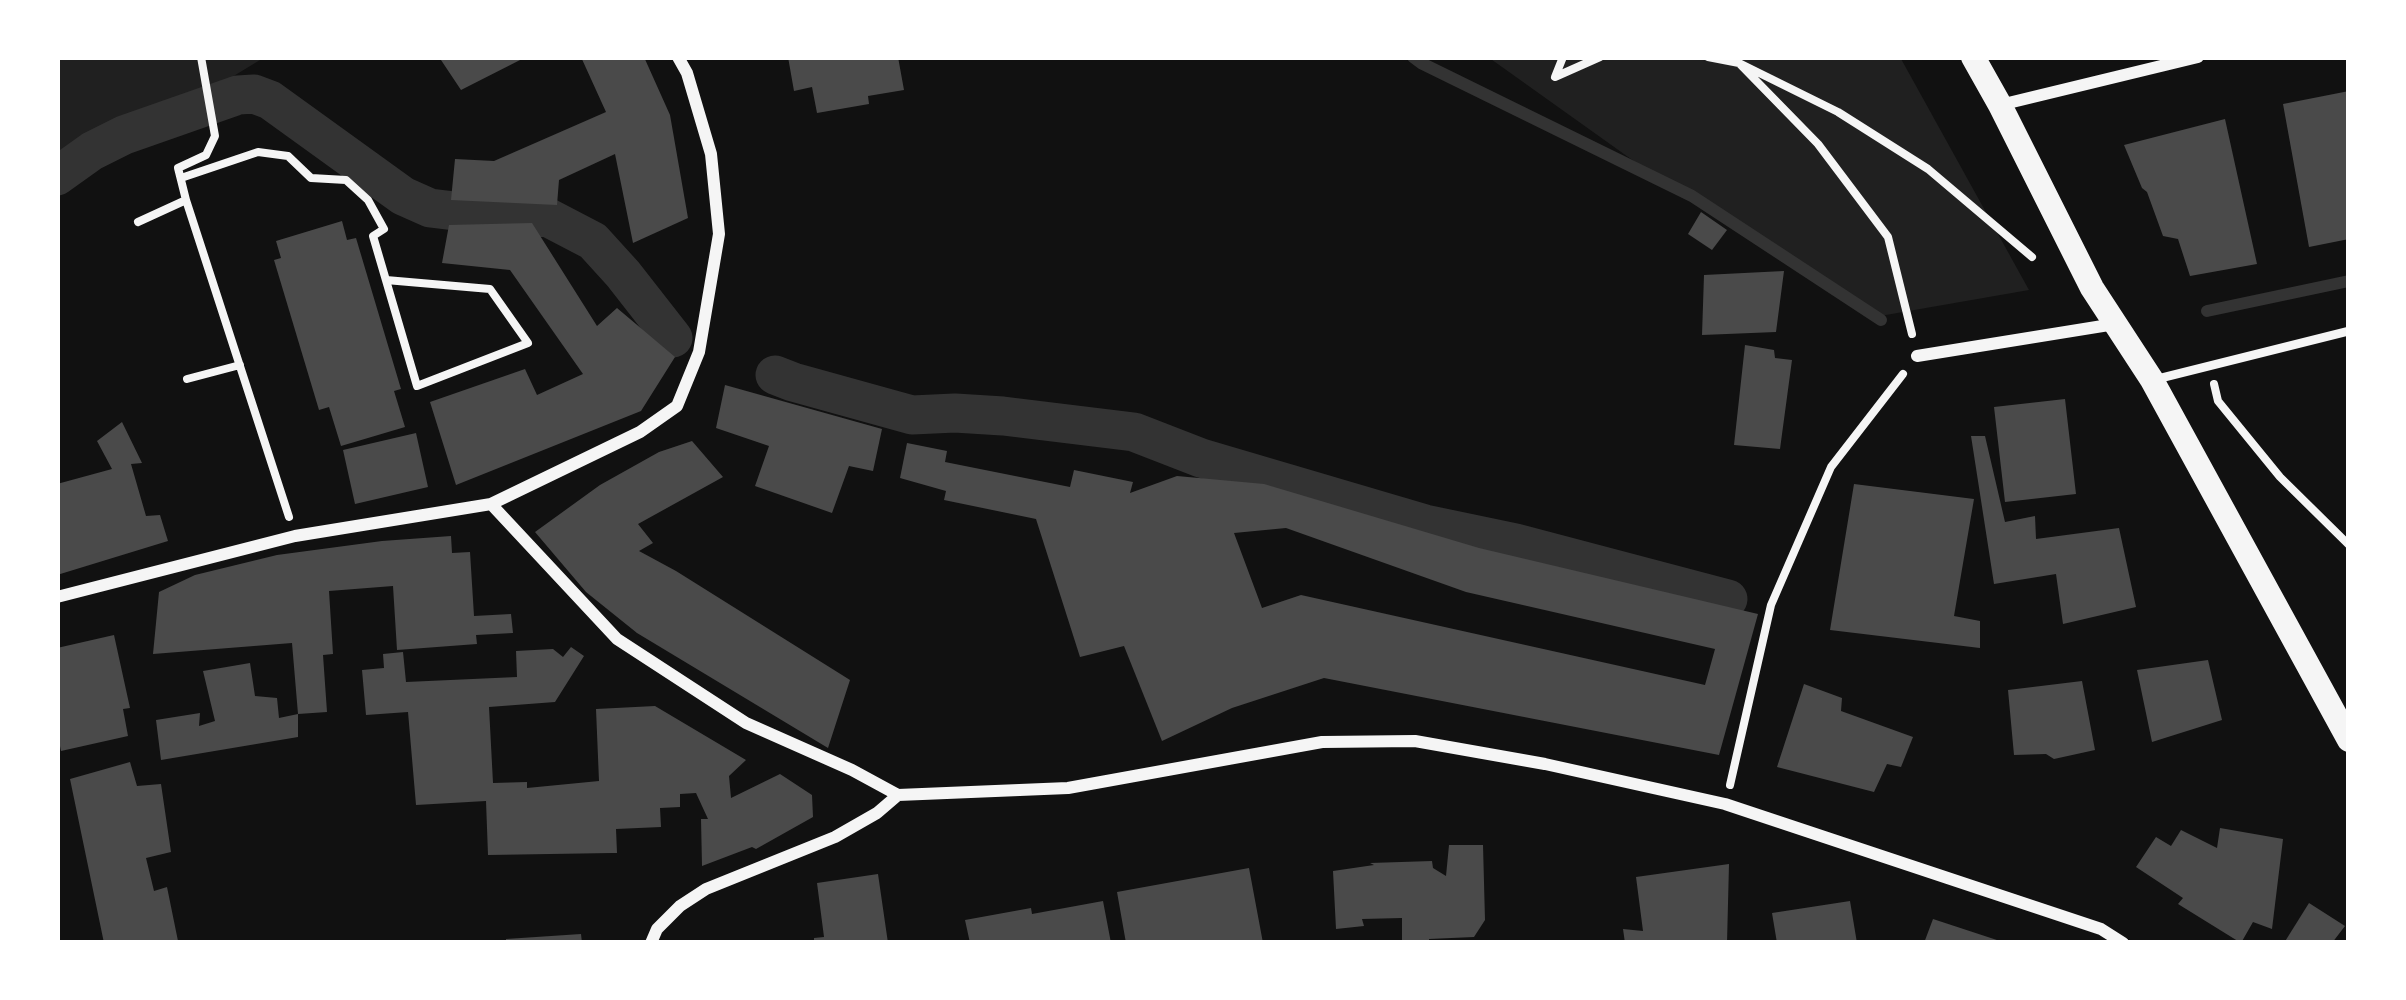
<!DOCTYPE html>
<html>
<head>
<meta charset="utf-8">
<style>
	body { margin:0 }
	#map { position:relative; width:2406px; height:1000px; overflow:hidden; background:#111; font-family:Quicksand,sans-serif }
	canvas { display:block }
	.frame { position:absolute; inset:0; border:60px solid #fff; pointer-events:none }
</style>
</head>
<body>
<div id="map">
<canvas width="2406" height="1000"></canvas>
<div class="frame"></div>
</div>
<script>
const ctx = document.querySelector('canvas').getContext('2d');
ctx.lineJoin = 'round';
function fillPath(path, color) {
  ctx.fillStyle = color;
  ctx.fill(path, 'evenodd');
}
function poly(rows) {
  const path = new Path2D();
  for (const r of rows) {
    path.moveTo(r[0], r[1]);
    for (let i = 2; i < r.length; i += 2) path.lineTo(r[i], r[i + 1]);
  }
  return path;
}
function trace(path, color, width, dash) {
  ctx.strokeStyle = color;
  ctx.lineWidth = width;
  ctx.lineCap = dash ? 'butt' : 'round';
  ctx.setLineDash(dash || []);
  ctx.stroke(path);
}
fillPath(poly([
	[57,57,265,57,199,97,119,125,57,169],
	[1488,57,1900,57,2029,290,1880,316,1673,189]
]), '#202020');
trace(poly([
	[1413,57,1421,63,1692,196,1881,320],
	[2207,311,2349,281]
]), '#333', 12);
trace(poly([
	[57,176,92,151,124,135,238,95,254,94,270,100,403,196,430,208,521,219,547,217,593,241,623,274,673,338],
	[775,375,793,382,912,415,955,413,1003,416,1134,432,1201,458,1425,524,1516,543,1728,599]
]), '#333', 39);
fillPath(poly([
	[439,57,526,57,461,90],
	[581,57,644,57,670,115,688,218,633,243,615,154,559,180,557,205,451,200,455,159,494,161,606,112],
	[788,57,898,57,904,90,868,96,869,104,817,113,812,87,794,91],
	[2349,91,2349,239,2309,247,2283,104],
	[2225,119,2257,264,2190,276,2178,239,2163,236,2147,192,2142,188,2124,145],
	[1701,212,1727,230,1712,250,1688,234],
	[342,221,347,240,356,238,401,389,394,391,405,427,341,446,329,407,319,410,274,260,281,258,276,241],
	[532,223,597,326,617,308,675,357,641,411,456,485,430,402,525,369,537,395,583,374,510,270,442,263,449,225],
	[1784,271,1776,332,1702,335,1704,275],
	[1745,345,1774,350,1775,358,1792,360,1780,449,1734,445],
	[725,385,882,429,873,471,849,466,832,513,755,486,769,446,716,428],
	[2065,399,2076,494,2005,502,1994,407],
	[122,422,142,463,131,464,146,516,160,515,168,541,57,575,57,484,112,469,97,441],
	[416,433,428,487,355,504,343,450],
	[1971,436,1985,436,2005,522,2035,516,2036,539,2119,528,2136,607,2063,624,2056,574,1994,584],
	[692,441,723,477,638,524,653,543,639,551,676,571,850,680,828,748,637,633,586,592,535,532,600,485,659,452],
	[907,443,947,451,945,462,1070,487,1074,470,1133,482,1130,493,1177,476,1264,484,1479,548,1758,614,1719,755,1324,678,1232,708,1162,741,1124,646,1080,657,1036,519,944,500,946,491,900,478],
	[1286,528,1466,592,1715,649,1705,685,1301,595,1262,608,1234,533],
	[1854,484,1974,499,1954,616,1980,621,1980,648,1830,630],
	[451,536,452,553,470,552,474,616,511,614,513,633,476,635,477,644,397,650,393,586,329,591,333,654,323,655,327,712,298,714,292,643,153,654,159,592,195,575,277,555,382,541],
	[114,635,130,708,123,709,128,736,61,751,57,732,57,648],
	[571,647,584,656,555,702,489,707,493,783,527,782,527,788,599,781,596,709,655,706,746,760,729,776,731,798,780,774,812,795,813,817,756,849,752,847,702,866,701,819,708,819,696,793,680,794,680,807,660,808,661,827,616,829,617,853,612,853,488,855,486,801,416,805,408,712,366,715,362,670,384,668,383,654,403,652,406,682,517,677,516,651,553,649,563,657],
	[2208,660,2222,720,2152,742,2137,670],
	[250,663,255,696,277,698,279,718,298,714,298,737,161,760,156,720,200,713,199,726,215,721,203,671],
	[2082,681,2095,750,2054,759,2046,754,2014,755,2008,690],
	[1804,684,1842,698,1841,711,1913,737,1901,767,1887,764,1874,792,1777,767],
	[130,762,137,786,161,784,171,852,146,858,154,891,167,887,178,941,104,943,70,779],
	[2220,828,2283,839,2272,929,2253,922,2241,943,2178,904,2183,898,2136,867,2156,837,2171,846,2181,830,2217,848],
	[1449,845,1483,845,1485,920,1474,937,1429,939,1429,943,1402,943,1402,918,1362,919,1364,926,1336,929,1333,871,1374,865,1370,863,1432,861,1433,868,1446,876],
	[1729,864,1727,943,1625,943,1623,929,1643,931,1636,877],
	[1249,868,1263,943,1126,943,1117,892],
	[878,874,888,943,814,943,814,938,824,937,817,883],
	[1103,901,1111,943,970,943,965,920,1031,908,1032,914],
	[1850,901,1857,943,1777,943,1772,913],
	[2309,903,2345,926,2332,943,2284,943],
	[1933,919,2003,942,2003,943,1924,943],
	[581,934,582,943,506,943,506,939]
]), '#4a4a4a');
trace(poly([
	[1563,57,1555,77,1600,57],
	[1708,57,1739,63,1838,112,1928,169,2032,257],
	[1733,57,1818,144,1888,237,1912,334],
	[181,178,258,152,288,156,311,178,346,180,368,200,384,229,373,236,417,386,528,343,490,289,386,280],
	[186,200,289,517],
	[138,222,186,200,178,168,206,155,215,136,201,57],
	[187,379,240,365],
	[2214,384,2218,401,2280,477,2349,545],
	[1730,785,1771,605,1831,467,1903,374]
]), '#f5f5f5', 8);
trace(poly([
	[2157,379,2349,331]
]), '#f5f5f5', 9);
trace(poly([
	[2000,105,2198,57],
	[1917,356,2115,324],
	[491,504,617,639,746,723,852,770,898,795,1068,788,1322,742,1415,741,1545,764,1725,804,2101,929,2123,943],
	[57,597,295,536,491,504,640,432,677,406,699,352,719,234,711,154,687,73,678,57],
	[651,943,657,929,680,906,706,889,835,837,877,813,898,795]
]), '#f5f5f5', 12);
trace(poly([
	[1973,57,2000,105,2092,288,2152,380,2349,740]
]), '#f5f5f5', 24);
</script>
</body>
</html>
